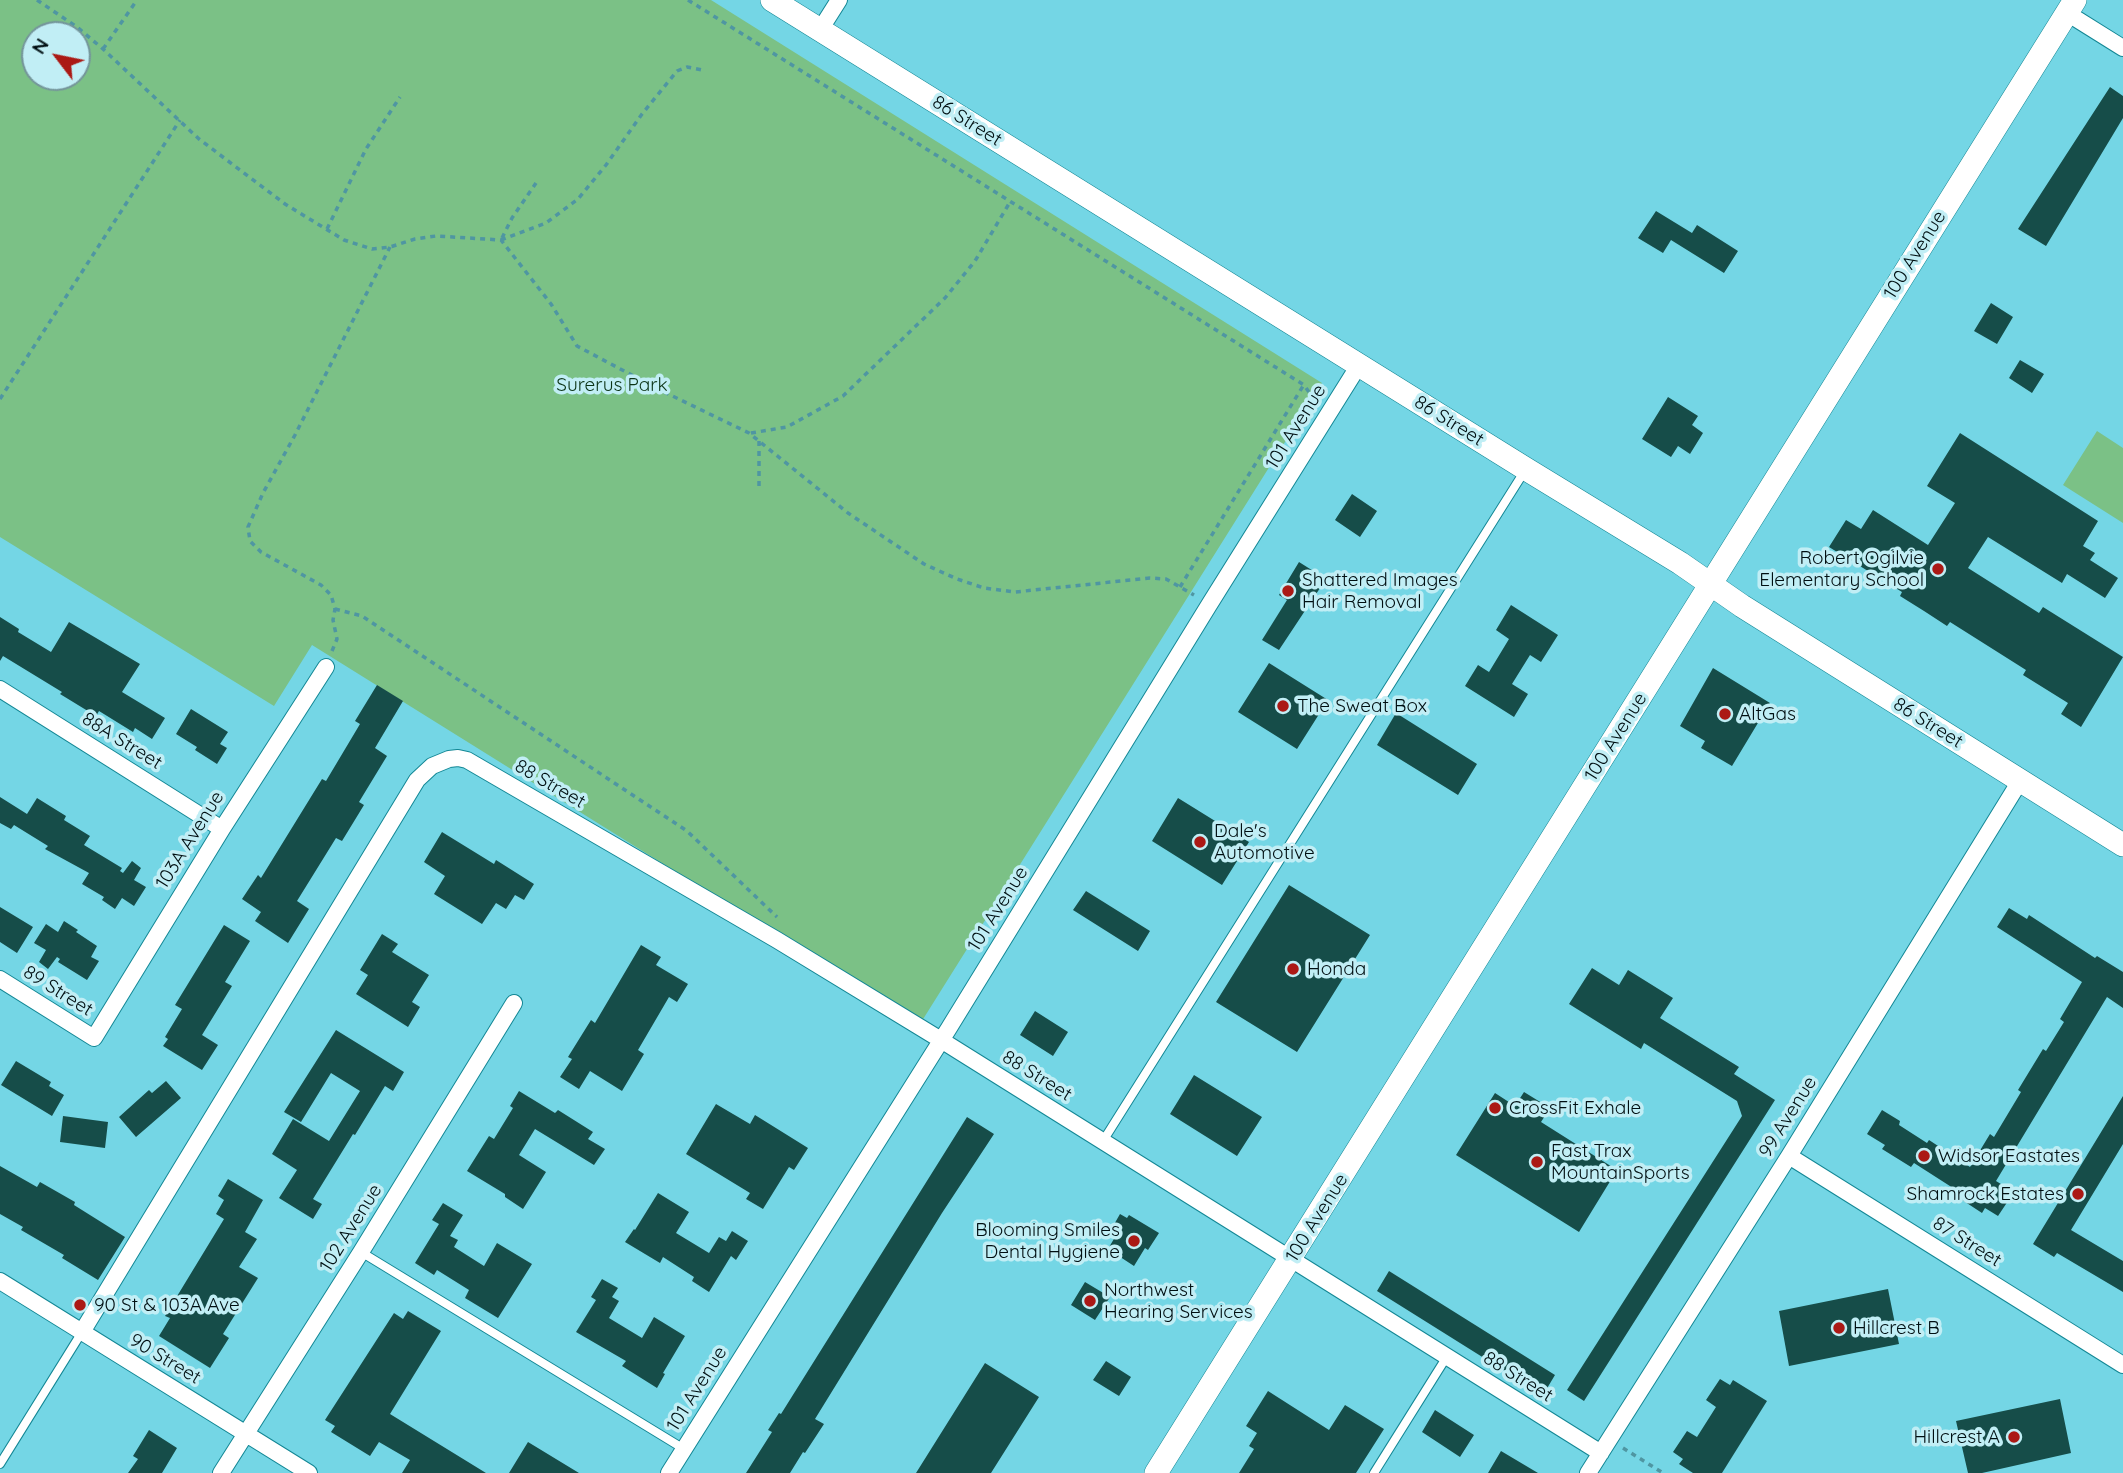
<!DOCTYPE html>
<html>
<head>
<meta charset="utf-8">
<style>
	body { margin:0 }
	#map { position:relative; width:2123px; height:1473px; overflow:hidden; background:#74d6e5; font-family:Quicksand,sans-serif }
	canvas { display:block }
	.north { position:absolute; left:21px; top:21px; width:70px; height:70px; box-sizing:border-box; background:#c1eef5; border:2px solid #74959a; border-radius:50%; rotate:302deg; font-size:19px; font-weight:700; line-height:28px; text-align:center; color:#000f12 }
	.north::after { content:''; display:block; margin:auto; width:24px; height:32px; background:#ab1915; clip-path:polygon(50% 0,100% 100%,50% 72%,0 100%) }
</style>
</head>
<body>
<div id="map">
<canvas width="2123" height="1473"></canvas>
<div class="north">N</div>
</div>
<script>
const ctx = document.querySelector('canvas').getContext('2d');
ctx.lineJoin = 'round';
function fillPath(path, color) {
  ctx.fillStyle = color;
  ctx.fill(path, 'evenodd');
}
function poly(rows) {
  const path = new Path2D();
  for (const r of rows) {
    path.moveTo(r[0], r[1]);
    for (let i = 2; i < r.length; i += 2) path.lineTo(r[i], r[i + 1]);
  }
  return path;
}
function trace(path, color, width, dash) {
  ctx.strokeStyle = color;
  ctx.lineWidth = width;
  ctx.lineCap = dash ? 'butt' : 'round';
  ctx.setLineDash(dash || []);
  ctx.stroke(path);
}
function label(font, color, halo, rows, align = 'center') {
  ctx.font = font + ' Quicksand,sans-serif';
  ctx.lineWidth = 7;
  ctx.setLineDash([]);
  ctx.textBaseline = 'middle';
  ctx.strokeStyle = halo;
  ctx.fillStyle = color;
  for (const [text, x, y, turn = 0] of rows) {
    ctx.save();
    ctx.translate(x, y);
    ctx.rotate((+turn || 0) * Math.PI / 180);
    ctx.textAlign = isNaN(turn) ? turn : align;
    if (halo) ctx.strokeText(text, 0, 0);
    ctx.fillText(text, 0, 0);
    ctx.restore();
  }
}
fillPath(poly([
	[0,0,711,0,1322,383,920,1024,312,645,274,706,0,537],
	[35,35,77,35,77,77,35,77],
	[2097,431,2123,448,2123,523,2063,485]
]), '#7bc186');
fillPath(poly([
	[2110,87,2123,96,2123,118,2046,246,2018,229],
	[1656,211,1692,233,1697,225,1738,251,1724,273,1671,240,1663,253,1638,238],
	[1991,303,2013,317,1997,344,1974,331],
	[2020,360,2044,374,2032,393,2009,378],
	[1668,397,1698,416,1692,425,1703,433,1690,454,1678,446,1671,457,1642,439],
	[1960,433,2098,521,2083,546,2095,553,2090,560,2118,578,2105,598,2067,574,2062,583,1988,537,1968,568,2039,613,2043,607,2123,657,2081,727,2061,714,2068,703,2023,675,2026,670,1950,622,1947,626,1924,611,1900,596,1902,592,1829,547,1846,520,1861,529,1873,510,1928,545,1955,503,1927,486],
	[1352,494,1377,511,1360,537,1335,520],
	[1299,562,1326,579,1279,650,1262,640,1287,600,1279,595],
	[1511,605,1558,635,1541,662,1530,655,1512,684,1528,694,1514,717,1465,686,1478,665,1489,672,1509,639,1496,630],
	[0,617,19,629,18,632,51,652,69,622,140,664,122,692,165,718,152,739,135,728,133,732,99,711,96,716,60,694,62,692,3,656,0,661],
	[1269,663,1328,700,1297,749,1238,712],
	[1713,668,1770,703,1732,766,1701,748,1705,741,1680,726],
	[377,685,403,701,375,748,387,756,359,802,364,805,342,841,336,838,297,901,309,909,288,943,255,921,261,912,242,899,258,875,261,878,322,779,326,781,360,724,355,721],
	[191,709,228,732,220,744,227,748,217,764,195,750,197,747,176,734],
	[1396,713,1477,764,1458,795,1377,745],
	[0,797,27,814,37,798,66,816,64,820,90,836,84,845,122,868,120,871,123,873,132,861,141,868,134,880,146,887,134,906,122,898,115,909,102,900,104,897,82,884,89,873,45,849,48,846,14,825,11,829,0,823],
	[1178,798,1249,842,1222,885,1152,841],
	[442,832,494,864,496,860,534,884,524,900,515,895,506,909,496,903,482,924,434,894,445,876,424,862],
	[1289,885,1370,935,1297,1052,1216,1002],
	[1086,891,1150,931,1138,951,1073,910],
	[0,907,33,927,17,953,0,942],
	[2009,908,2027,919,2029,915,2095,958,2097,956,2123,972,2123,1008,2107,997,1996,1181,2014,1192,1998,1216,1985,1208,1982,1213,1950,1192,1953,1188,1914,1163,1911,1167,1882,1149,1885,1145,1867,1134,1882,1110,1900,1121,1899,1125,1927,1143,1929,1140,1970,1167,1990,1134,1994,1137,2021,1092,2018,1090,2043,1049,2046,1051,2064,1022,2060,1019,2082,982,1997,927],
	[64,921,78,930,76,932,97,946,91,957,99,961,87,980,58,962,60,959,57,957,48,969,39,962,46,950,34,943,46,924,58,932],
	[224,925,250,941,225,982,232,986,202,1035,218,1045,202,1070,163,1046,168,1039,165,1037,182,1009,175,1005],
	[382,934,398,944,392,952,429,975,412,1002,420,1007,408,1027,356,994,368,975,360,970],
	[641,945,661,957,656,965,688,984,677,1002,669,997,638,1050,644,1054,622,1091,590,1071,579,1089,560,1077,572,1059,568,1057,591,1020,595,1023],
	[1592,968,1619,985,1628,970,1673,998,1660,1018,1739,1067,1734,1074,1775,1100,1584,1401,1567,1390,1742,1116,1737,1101,1644,1043,1641,1049,1569,1004],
	[1035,1011,1068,1032,1053,1056,1020,1035],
	[336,1030,404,1072,393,1091,385,1086,355,1135,353,1134,313,1199,322,1204,313,1219,279,1198,297,1170,272,1154,293,1119,329,1141,360,1091,331,1073,301,1122,284,1112],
	[16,1061,51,1082,49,1086,64,1095,52,1116,1,1085],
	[1194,1075,1262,1117,1237,1156,1170,1114],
	[166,1081,181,1098,136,1137,119,1117,149,1090,152,1093],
	[519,1091,555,1113,558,1110,593,1132,588,1139,605,1149,594,1165,535,1129,519,1155,546,1172,523,1209,505,1197,505,1194,467,1171,489,1136,494,1139,513,1108,510,1106],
	[1524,1092,1550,1108,1541,1122,1617,1170,1579,1232,1456,1155,1495,1093,1515,1106],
	[2123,1096,2123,1144,2071,1230,2123,1261,2123,1292,2057,1253,2054,1257,2033,1244],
	[716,1104,750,1124,755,1115,808,1148,794,1170,789,1167,763,1209,746,1199,750,1193,686,1154],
	[63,1116,108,1122,105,1148,60,1142],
	[967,1117,994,1134,942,1213,815,1419,824,1424,805,1453,803,1452,790,1473,746,1473,772,1432,768,1430,779,1413,781,1414],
	[0,1166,37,1187,40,1182,75,1202,74,1205,125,1237,98,1280,62,1258,64,1255,21,1230,23,1227,0,1214],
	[228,1179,263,1200,245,1232,257,1239,239,1267,258,1278,223,1334,229,1338,210,1368,159,1336,170,1318,165,1316,224,1219,216,1214,224,1200,218,1196],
	[658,1193,689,1212,676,1233,709,1253,719,1237,726,1241,732,1231,748,1241,736,1260,731,1256,709,1292,692,1281,694,1277,663,1257,660,1263,625,1242,634,1229,635,1230],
	[443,1203,463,1215,450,1236,458,1240,454,1247,484,1266,497,1243,532,1264,498,1318,465,1298,469,1290,437,1270,434,1275,415,1263,439,1224,432,1220],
	[1120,1214,1127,1218,1129,1215,1159,1233,1148,1250,1145,1248,1134,1266,1108,1249,1118,1232,1112,1228],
	[1389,1271,1555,1375,1543,1395,1377,1291],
	[602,1279,618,1288,612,1297,619,1301,609,1318,642,1338,654,1317,685,1336,663,1373,665,1374,657,1388,622,1366,626,1361,576,1332,596,1300,591,1297],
	[1085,1282,1110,1297,1095,1320,1071,1305],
	[1888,1289,1899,1344,1789,1366,1779,1311],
	[408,1311,441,1331,390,1414,486,1473,402,1473,410,1460,379,1442,370,1456,331,1432,335,1426,325,1420,394,1313,403,1319],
	[1106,1361,1131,1377,1119,1396,1093,1380],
	[985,1363,1039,1397,991,1473,916,1473],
	[1720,1379,1730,1385,1733,1380,1767,1401,1722,1473,1693,1473,1679,1464,1683,1459,1673,1452,1687,1431,1697,1437,1716,1407,1706,1400],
	[1268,1391,1329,1430,1345,1405,1384,1429,1356,1473,1239,1473,1254,1449,1249,1446,1257,1433,1246,1426],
	[2060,1399,2071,1453,1982,1473,1968,1473,1956,1421],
	[1435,1410,1474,1435,1460,1457,1422,1432],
	[149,1430,177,1448,162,1473,128,1473,138,1459,133,1456],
	[528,1442,579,1473,509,1473],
	[1501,1451,1538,1473,1488,1473]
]), '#164d49');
const lane = poly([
	[1103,1141,1524,472],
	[361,1252,684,1449],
	[0,1464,82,1332],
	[1374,1473,1446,1358]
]);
const street = poly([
	[2067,13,2123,48],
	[820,30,839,0],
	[0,689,222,829],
	[0,979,94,1038,222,829,326,667],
	[1789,1156,2123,1365],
	[0,1281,309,1473],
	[82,1332,417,780,432,766,449,759,458,758,467,760,777,940,941,1040,1601,1453],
	[221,1473,361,1252,514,1003],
	[669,1473,949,1028,1209,605,1359,365],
	[1588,1473,1789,1156,2020,781]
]);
const secondary = poly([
	[772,0,1526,469,1680,563,1742,606,2123,845],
	[1156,1473,2075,0]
]);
trace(lane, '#138795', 10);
trace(street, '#138795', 18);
trace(secondary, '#138795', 24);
trace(poly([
	[37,0,77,27,103,49,199,139,285,204,344,240,372,249,390,247,415,239,436,236,501,240,551,304,577,346,658,389,749,433,848,513,924,564,957,579,984,588,1015,592,1150,578,1166,579,1194,595],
	[688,0,1304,385,1316,402],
	[103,49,137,0],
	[327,229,366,149,400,97],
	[502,238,512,218,536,183],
	[501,240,546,223,578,199,606,165,642,114,677,71,687,67,702,70],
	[0,399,180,120],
	[751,433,787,427,843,396,945,298,975,261,1010,202],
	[759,486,759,440],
	[1180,587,1303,386],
	[335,609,362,616,687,831,777,917],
	[332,651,337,639,333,620,335,609,331,595,321,585,261,552,250,541,248,527,263,493,295,435,390,247],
	[1623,1448,1663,1473]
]), '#4f96a2', 3.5, [5, 5]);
trace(lane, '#fff', 8);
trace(street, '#fff', 16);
trace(secondary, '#fff', 23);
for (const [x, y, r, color] of [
	[1938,569,7,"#ab1915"],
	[1288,591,7,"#ab1915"],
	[1283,706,7,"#ab1915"],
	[1725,714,7,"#ab1915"],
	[1200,842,7,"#ab1915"],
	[1293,969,7,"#ab1915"],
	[1495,1108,7,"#ab1915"],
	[1924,1156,7,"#ab1915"],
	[1537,1162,7,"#ab1915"],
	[2078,1194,7,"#ab1915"],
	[1134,1241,7,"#ab1915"],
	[1090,1301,7,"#ab1915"],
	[80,1305,7,"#ab1915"],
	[1839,1328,7,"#ab1915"],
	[2014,1437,7,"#ab1915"]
]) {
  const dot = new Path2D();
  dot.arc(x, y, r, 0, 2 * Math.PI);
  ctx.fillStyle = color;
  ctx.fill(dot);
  trace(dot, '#c1eef5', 2.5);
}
label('19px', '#000f12', '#c1eef5', [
	["86 Street",967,121,32],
	["100 Avenue",1915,255,-58],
	["86 Street",1449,421,32],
	["101 Avenue",1296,427,-58],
	["86 Street",1928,723,32],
	["100 Avenue",1616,737,-58],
	["88A Street",122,741,32],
	["88 Street",550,784,30],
	["103A Avenue",190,840,-58],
	["101 Avenue",998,909,-58],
	["89 Street",58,991,32],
	["88 Street",1037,1076,32],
	["99 Avenue",1788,1117,-58],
	["100 Avenue",1317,1218,-58],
	["102 Avenue",351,1228,-58],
	["87 Street",1967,1242,32],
	["90 Street",165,1359,31],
	["88 Street",1518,1377,32],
	["101 Avenue",697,1389,-58]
]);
label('19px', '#0c3416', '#c1eef5', [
	["Surerus Park",612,385]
]);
label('19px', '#000f12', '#c1eef5', [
	["Robert Ogilvie",1924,558,"right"],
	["Elementary School",1924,580,"right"],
	["Shattered Images",1302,580],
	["Hair Removal",1302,602],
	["The Sweat Box",1297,706],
	["AltGas",1739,714],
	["Dale's",1214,831],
	["Automotive",1214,853],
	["Honda",1307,969],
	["CrossFit Exhale",1509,1108],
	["Fast Trax",1551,1151],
	["MountainSports",1551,1173],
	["Widsor Eastates",1938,1156],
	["Shamrock Estates",2064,1194,"right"],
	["Blooming Smiles",1120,1230,"right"],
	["Dental Hygiene",1120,1252,"right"],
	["Northwest",1104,1290],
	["Hearing Services",1104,1312],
	["90 St & 103A Ave",94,1305],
	["Hillcrest B",1853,1328],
	["Hillcrest A",2000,1437,"right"]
], 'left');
</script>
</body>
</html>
